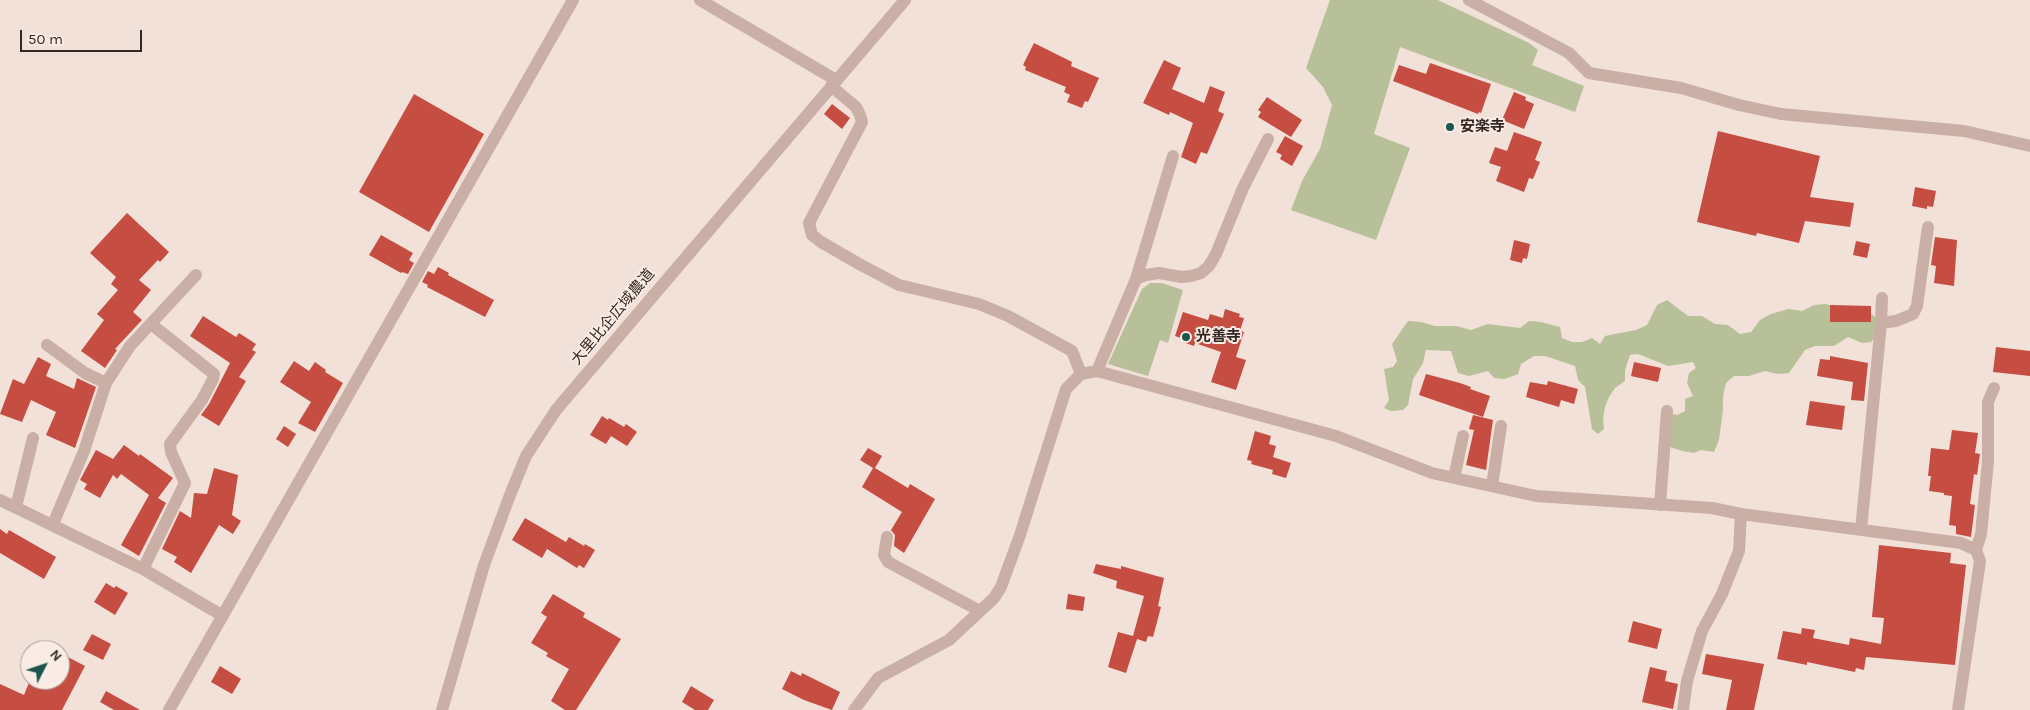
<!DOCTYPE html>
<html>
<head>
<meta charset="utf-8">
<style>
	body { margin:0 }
	#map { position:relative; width:2030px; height:710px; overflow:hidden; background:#f1e1d8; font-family:Karla,sans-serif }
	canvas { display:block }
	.north { position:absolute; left:20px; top:640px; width:50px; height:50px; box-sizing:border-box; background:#f9ece4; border:1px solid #aa9e98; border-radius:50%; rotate:49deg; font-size:14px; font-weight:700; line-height:20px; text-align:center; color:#342826 }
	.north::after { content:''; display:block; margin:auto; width:18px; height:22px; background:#1c5550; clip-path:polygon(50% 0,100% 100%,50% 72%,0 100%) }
	.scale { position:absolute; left:20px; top:30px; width:122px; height:22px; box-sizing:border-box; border:2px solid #342826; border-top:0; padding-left:6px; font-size:15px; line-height:18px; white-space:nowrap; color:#342826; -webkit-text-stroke:4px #f9ece4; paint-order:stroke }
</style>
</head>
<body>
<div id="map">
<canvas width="2030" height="710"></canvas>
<div class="north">N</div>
<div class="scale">50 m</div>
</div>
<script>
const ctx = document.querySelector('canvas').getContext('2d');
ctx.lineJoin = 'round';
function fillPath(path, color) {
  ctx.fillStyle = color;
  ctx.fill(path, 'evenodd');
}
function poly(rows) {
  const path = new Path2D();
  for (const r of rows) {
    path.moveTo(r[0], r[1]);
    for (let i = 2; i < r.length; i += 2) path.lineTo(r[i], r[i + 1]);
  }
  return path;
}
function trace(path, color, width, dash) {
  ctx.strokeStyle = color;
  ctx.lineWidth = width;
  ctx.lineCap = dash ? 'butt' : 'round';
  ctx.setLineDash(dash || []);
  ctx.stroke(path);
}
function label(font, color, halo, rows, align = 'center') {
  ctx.font = font + ' Karla,"Noto Sans JP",sans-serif';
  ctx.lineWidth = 4;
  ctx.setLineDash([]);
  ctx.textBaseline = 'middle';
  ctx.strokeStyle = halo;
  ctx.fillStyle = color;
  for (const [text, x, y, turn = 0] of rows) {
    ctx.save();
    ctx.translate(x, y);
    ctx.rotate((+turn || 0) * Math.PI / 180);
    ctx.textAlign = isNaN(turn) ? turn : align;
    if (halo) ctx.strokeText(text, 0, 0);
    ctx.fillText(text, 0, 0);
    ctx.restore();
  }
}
fillPath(poly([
	[1330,0,1438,0,1529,43,1538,50,1532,65,1584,86,1575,112,1400,47,1374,134,1410,148,1376,240,1291,210,1302,181,1320,149,1332,105,1323,87,1306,68],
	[1150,283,1162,283,1183,290,1168,343,1160,340,1148,376,1108,364,1142,289],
	[1667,300,1688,316,1702,316,1715,324,1728,325,1740,334,1751,332,1760,320,1771,314,1788,309,1802,311,1814,305,1825,304,1870,313,1875,317,1876,336,1871,342,1862,343,1848,337,1834,346,1815,346,1805,350,1789,373,1778,374,1765,371,1749,376,1734,376,1726,383,1723,396,1723,410,1719,440,1714,452,1701,450,1694,453,1682,451,1670,447,1669,413,1677,415,1685,411,1685,399,1693,396,1687,383,1689,373,1696,368,1693,362,1668,366,1638,354,1630,355,1625,370,1625,381,1615,388,1609,397,1605,407,1603,419,1604,429,1598,434,1592,429,1585,387,1578,380,1575,366,1545,356,1534,356,1521,364,1518,374,1505,379,1494,378,1488,371,1469,376,1458,373,1451,351,1426,350,1423,363,1413,379,1408,405,1403,410,1391,411,1384,408,1389,400,1384,369,1393,367,1397,361,1392,344,1408,321,1421,322,1435,326,1456,326,1471,330,1488,324,1520,328,1529,321,1541,322,1560,327,1562,338,1572,342,1582,342,1592,338,1600,344,1605,336,1636,330,1647,325,1657,305]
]), '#b8c099');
fillPath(poly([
	[1034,43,1072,62,1071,66,1099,78,1088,102,1085,101,1082,108,1067,102,1070,95,1064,92,1066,87,1025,70,1026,67,1023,65],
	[1164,60,1181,68,1172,89,1204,103,1210,86,1225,92,1218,111,1224,114,1207,154,1201,152,1196,164,1181,157,1193,123,1170,112,1169,115,1143,103],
	[1430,63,1491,84,1481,113,1479,112,1478,114,1393,81,1399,65,1426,74],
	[1514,92,1526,97,1525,100,1534,104,1524,129,1502,120],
	[414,94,484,134,429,232,359,192],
	[1267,97,1302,120,1291,137,1258,117,1261,112,1258,110],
	[832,104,850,118,842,129,824,114],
	[1718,131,1820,156,1810,197,1854,203,1850,227,1805,221,1799,243,1757,233,1756,236,1697,222],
	[1514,132,1542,142,1535,160,1540,162,1533,179,1529,178,1524,192,1496,181,1501,167,1489,163,1495,147,1507,151],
	[1285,136,1303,146,1292,166,1280,159,1282,155,1276,152],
	[1915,187,1936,191,1933,207,1927,206,1927,209,1912,206],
	[127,213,169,252,160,262,158,260,139,280,151,290,133,312,142,320,115,349,117,350,105,368,81,351,104,320,97,314,118,290,111,284,116,277,90,253],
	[381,235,413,253,409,260,414,263,408,274,402,272,401,273,369,255],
	[1935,237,1957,240,1954,286,1934,283,1936,266,1931,265],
	[1514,240,1530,244,1527,259,1523,258,1522,263,1510,260],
	[1856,241,1870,244,1867,258,1853,255],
	[438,267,449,273,448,275,494,300,485,317,427,287,428,285,422,282,428,271,434,274],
	[1830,305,1871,306,1871,322,1830,322],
	[1225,309,1240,314,1239,317,1244,318,1240,331,1244,332,1236,357,1246,360,1236,390,1211,382,1221,352,1195,343,1194,346,1183,342,1184,339,1175,336,1183,312,1208,320,1210,314,1223,318],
	[203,316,236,337,239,333,256,344,252,350,256,352,239,377,246,381,219,426,201,415,209,404,230,363,190,336],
	[1996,347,2030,351,2030,376,1993,372],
	[1830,356,1868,363,1864,401,1851,400,1853,382,1817,376,1820,359,1830,360],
	[38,357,51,364,46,376,74,389,77,378,96,387,75,448,46,435,56,412,31,400,22,422,0,414,13,379,24,384],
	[294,361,309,371,315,362,326,370,325,372,343,383,315,432,298,423,311,402,280,382],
	[1634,362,1661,368,1658,382,1631,376],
	[1426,374,1460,383,1471,387,1470,389,1490,396,1483,417,1419,395],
	[1548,381,1578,389,1574,404,1561,400,1559,407,1526,397,1530,382,1547,385],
	[1810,401,1845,406,1842,430,1806,425],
	[1473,415,1493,420,1486,470,1466,465,1474,430,1469,429],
	[602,416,608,420,609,418,624,427,626,424,637,432,627,446,611,436,606,444,590,435],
	[284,426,296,434,288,447,276,439],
	[1952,430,1978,433,1975,453,1980,454,1977,475,1974,474,1970,504,1975,505,1971,537,1956,534,1956,526,1949,525,1952,496,1944,495,1944,493,1929,491,1931,476,1928,476,1931,448,1949,450],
	[1255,431,1271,436,1269,444,1276,446,1273,457,1291,463,1286,478,1272,474,1273,470,1251,464,1252,461,1247,460],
	[124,445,139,456,140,454,173,478,158,498,166,503,139,556,121,545,149,495,121,474,117,479,113,475,100,498,84,489,87,484,80,480,96,450,113,459],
	[868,448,882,456,875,468,908,488,910,484,935,499,904,553,894,546,895,535,891,530,902,512,862,487,873,468,860,460],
	[214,468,238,475,232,515,241,521,233,534,219,525,191,573,174,562,177,557,162,549,180,511,191,518,194,493,207,494],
	[525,518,566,542,569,537,584,546,585,544,595,550,584,568,579,565,577,568,547,549,542,558,512,540],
	[0,529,7,534,9,530,56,557,44,579,0,553],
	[1879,545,1951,553,1950,563,1966,565,1955,665,1866,657,1864,670,1856,668,1855,672,1807,662,1807,665,1777,659,1783,631,1801,634,1802,628,1815,630,1813,638,1849,645,1850,638,1881,644,1884,618,1872,617],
	[1096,564,1121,569,1121,566,1164,578,1158,606,1161,607,1153,637,1148,636,1146,642,1137,639,1126,673,1108,667,1118,632,1133,636,1144,596,1116,588,1117,581,1093,573],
	[106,583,114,588,116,586,128,593,115,615,94,602],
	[553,594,585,613,583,617,621,639,576,710,565,710,551,701,569,669,546,656,548,653,531,643,547,617,541,613],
	[1068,594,1085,597,1083,611,1066,609],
	[1633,621,1662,629,1657,649,1628,642],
	[92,634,111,644,103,660,83,650],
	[1706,654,1764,664,1754,710,1726,710,1732,680,1702,674],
	[64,655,85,666,62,710,0,710,0,684,24,695,30,680,60,680,60,664],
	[220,666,241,679,232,694,211,682],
	[1650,667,1667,671,1665,681,1678,684,1673,709,1642,702],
	[791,671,801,676,802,673,840,692,832,710,804,700,782,689],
	[691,686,714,700,708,710,695,710,682,702],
	[106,691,140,710,114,710,100,702]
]), '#c54d42');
trace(poly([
	[700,0,836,80],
	[1469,0,1569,53,1589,73,1681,88,1739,105,1781,114,1964,131,2030,146],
	[831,86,856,107,860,115,862,122,809,223,812,235,821,242,861,265,899,285,979,304,1008,316,1072,351,1081,374],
	[1136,279,1146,275,1159,273,1181,277,1191,276,1201,273,1209,266,1216,254,1243,188,1268,139],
	[1881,323,1896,321,1913,314,1917,306,1928,227],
	[47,345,85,373,106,383],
	[1097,371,1136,279,1173,156],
	[1454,478,1463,436],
	[1492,486,1501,426],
	[0,500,143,569,223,616],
	[1660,505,1667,411],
	[16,507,33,438],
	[53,524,84,451,106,383,130,346,196,275],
	[1861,530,1881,323,1882,298],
	[887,537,884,555,888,562,980,611],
	[1976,550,1981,534,1988,461,1988,402,1994,388],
	[143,569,185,483,171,452,170,444,202,400,213,379,214,374,151,324],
	[169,710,573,0],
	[442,710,484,565,510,495,526,456,556,410,905,0],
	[854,710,878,678,949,640,994,598,1001,587,1020,535,1066,389,1081,374,1097,371,1336,436,1432,473,1536,496,1712,508,1741,514,1961,543,1976,550,1980,561,1958,710],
	[1683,710,1687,681,1702,631,1722,594,1739,551,1741,514]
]), '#c9afa5', 12);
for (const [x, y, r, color] of [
	[1450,127,5,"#1c5550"],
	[1186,337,5,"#1c5550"]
]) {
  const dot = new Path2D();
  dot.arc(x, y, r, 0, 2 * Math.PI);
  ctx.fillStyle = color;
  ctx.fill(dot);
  trace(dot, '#f9ece4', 2);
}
label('bold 15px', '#342826', '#f9ece4', [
	["安楽寺",1460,127],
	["光善寺",1196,337]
], 'left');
label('15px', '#342826', '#f9ece4', [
	["大里比企広域農道",613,317,-50]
]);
</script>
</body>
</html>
